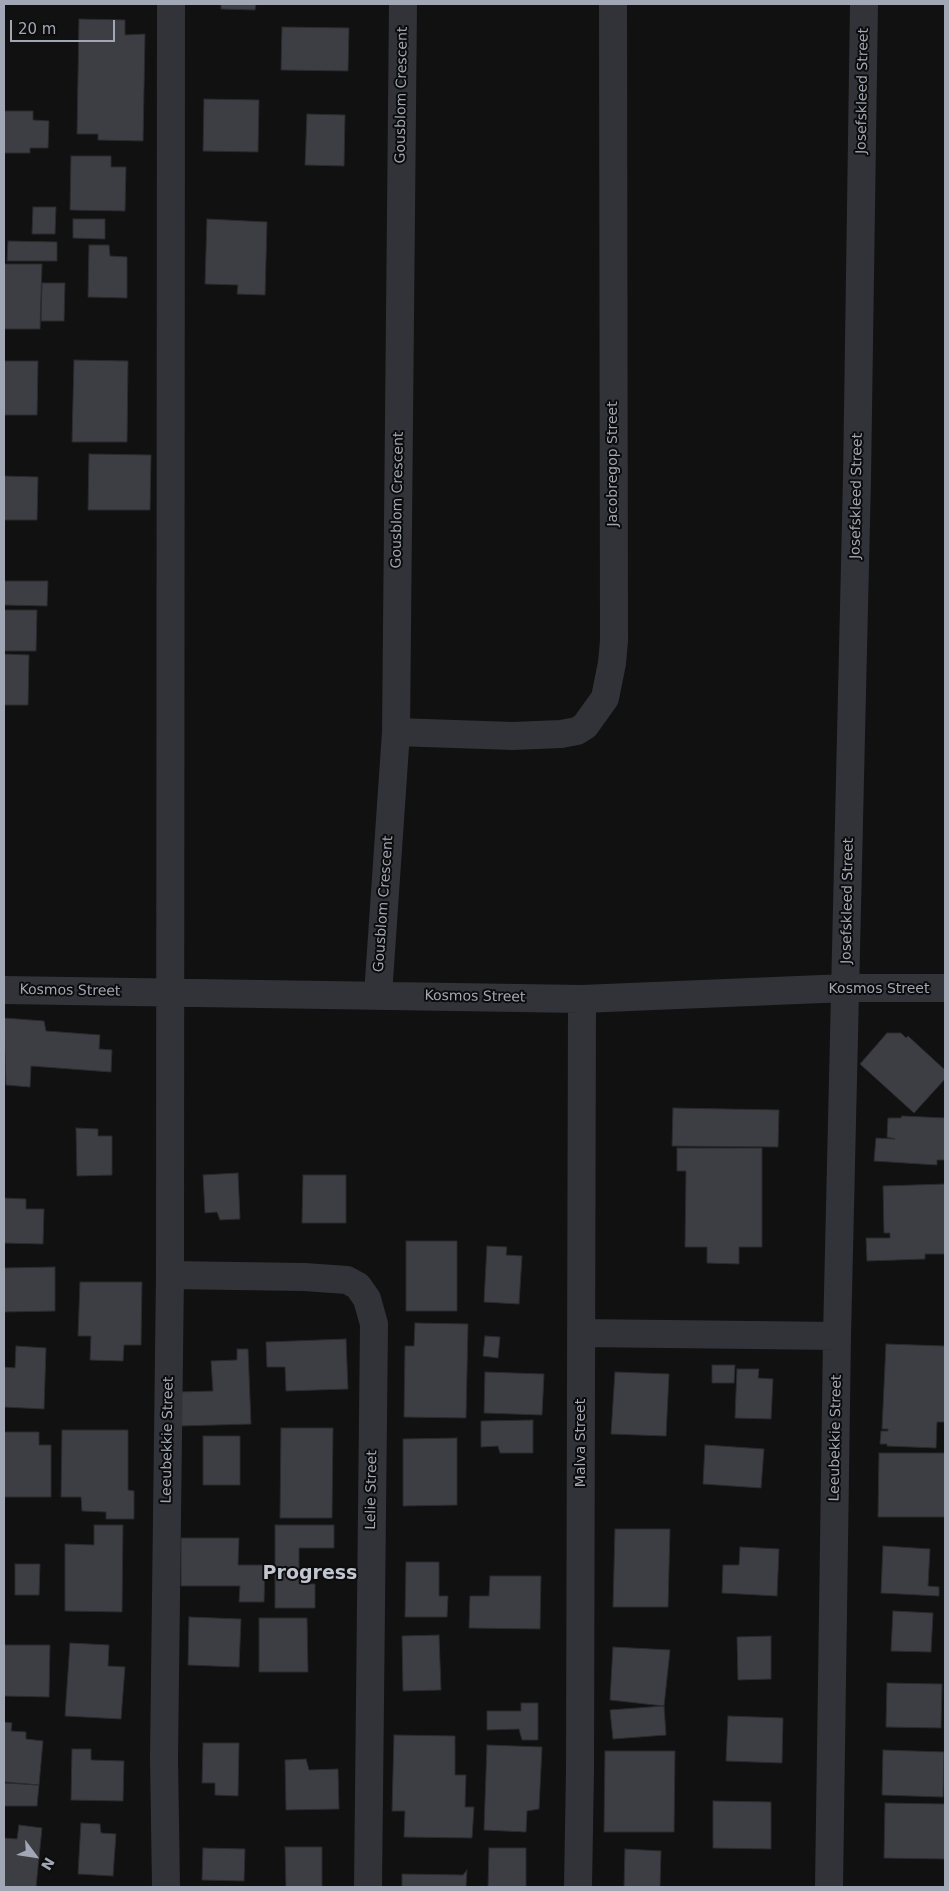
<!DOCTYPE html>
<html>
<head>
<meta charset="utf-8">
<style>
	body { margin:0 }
	#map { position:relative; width:949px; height:1891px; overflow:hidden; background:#111112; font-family:"DejaVu Sans",sans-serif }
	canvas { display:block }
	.frame { position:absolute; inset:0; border:5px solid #a1a7b4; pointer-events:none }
	.north { position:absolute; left:10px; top:1831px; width:50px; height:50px; -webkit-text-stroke:4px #0c0c0d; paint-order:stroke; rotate:121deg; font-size:14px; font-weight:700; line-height:20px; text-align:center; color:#a1a7b4 }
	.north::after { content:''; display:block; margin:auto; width:18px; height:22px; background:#a1a7b4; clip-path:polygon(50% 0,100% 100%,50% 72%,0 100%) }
	.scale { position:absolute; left:10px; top:20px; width:105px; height:22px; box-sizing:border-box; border:2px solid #a1a7b4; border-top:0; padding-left:6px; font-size:15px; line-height:18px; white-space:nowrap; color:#a1a7b4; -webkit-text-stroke:4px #0c0c0d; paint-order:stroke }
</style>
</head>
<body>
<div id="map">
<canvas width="949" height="1891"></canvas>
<div class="frame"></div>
<div class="north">N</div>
<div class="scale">20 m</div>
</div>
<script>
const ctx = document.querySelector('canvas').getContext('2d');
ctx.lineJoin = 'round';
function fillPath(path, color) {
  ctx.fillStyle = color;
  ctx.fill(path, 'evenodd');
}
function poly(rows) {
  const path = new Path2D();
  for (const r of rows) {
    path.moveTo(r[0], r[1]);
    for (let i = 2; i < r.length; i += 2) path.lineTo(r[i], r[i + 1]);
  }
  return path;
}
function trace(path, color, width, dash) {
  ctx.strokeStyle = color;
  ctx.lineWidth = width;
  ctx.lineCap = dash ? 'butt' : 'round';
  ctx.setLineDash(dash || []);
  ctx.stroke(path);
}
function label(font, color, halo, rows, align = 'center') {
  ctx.font = font + ' "DejaVu Sans",sans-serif';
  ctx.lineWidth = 4;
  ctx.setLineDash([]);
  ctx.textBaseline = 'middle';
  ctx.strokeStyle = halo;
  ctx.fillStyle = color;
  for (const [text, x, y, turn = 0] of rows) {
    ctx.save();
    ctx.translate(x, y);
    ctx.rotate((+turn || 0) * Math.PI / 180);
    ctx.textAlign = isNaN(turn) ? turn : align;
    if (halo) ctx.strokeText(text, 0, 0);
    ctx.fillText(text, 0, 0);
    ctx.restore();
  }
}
const building = poly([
	[221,4,256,4,255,10,221,9,221,4],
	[79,19,125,20,125,35,145,34,143,141,98,140,98,134,77,134,79,19],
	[282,27,349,28,348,71,281,70,282,27],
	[204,99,259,100,258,152,203,151,204,99],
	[4,111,33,111,33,120,49,121,48,148,30,148,30,153,4,153,4,111],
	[307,114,345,115,344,166,305,165,307,114],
	[71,156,111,156,111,167,126,167,125,211,70,210,71,156],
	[33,207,56,207,55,234,32,234,33,207],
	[73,219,105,219,105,239,73,238,73,219],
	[207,219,267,222,265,295,237,294,238,285,205,284,207,219],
	[8,241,57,242,57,261,7,261,8,241],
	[89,245,109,245,110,256,127,257,127,298,88,297,89,245],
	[4,264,42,264,40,329,4,329,4,264],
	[42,283,65,283,64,321,41,321,42,283],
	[74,360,128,361,127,442,72,442,74,360],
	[4,361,38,361,37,415,4,415,4,361],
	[89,454,151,455,150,510,88,510,89,454],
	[4,476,38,477,37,520,4,520,4,476],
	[4,581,48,581,47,606,4,605,4,581],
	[4,610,37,610,36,651,4,651,4,610],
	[4,654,29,655,28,705,4,705,4,654],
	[4,1018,44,1021,46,1031,100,1035,99,1049,112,1050,111,1072,31,1066,30,1087,6,1085,4,1018],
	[887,1033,901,1033,906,1038,908,1036,945,1070,945,1079,914,1113,860,1064,887,1033],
	[673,1108,779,1110,778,1147,672,1146,673,1108],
	[902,1116,945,1118,945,1160,937,1160,937,1165,874,1161,876,1138,895,1139,887,1137,888,1118,901,1118,902,1116],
	[76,1128,98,1129,98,1136,112,1136,112,1175,77,1176,76,1128],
	[677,1148,762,1148,762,1247,739,1247,739,1264,707,1263,707,1247,685,1247,686,1171,677,1171,677,1148],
	[238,1173,240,1219,220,1220,217,1212,205,1213,203,1175,238,1173],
	[303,1175,346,1175,346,1223,302,1223,303,1175],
	[945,1184,945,1254,925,1254,925,1259,867,1261,866,1238,890,1238,890,1233,884,1233,883,1186,945,1184],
	[4,1198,26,1199,26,1209,44,1209,43,1244,4,1243,4,1198],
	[406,1241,457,1241,457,1311,406,1311,406,1241],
	[487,1246,507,1247,506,1255,522,1256,519,1304,484,1302,487,1246],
	[55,1267,55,1311,4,1312,4,1268,55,1267],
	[80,1282,142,1282,141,1345,124,1345,123,1361,90,1360,91,1336,78,1336,80,1282],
	[415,1323,468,1324,466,1418,404,1417,405,1346,414,1346,415,1323],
	[485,1336,500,1337,498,1358,483,1356,485,1336],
	[346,1339,348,1389,286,1391,285,1367,267,1367,266,1342,346,1339],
	[886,1344,945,1346,945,1422,937,1422,936,1448,887,1446,887,1444,880,1444,881,1431,888,1431,888,1429,882,1429,886,1344],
	[16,1346,46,1348,44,1409,4,1407,4,1367,15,1368,16,1346],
	[237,1349,248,1349,251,1424,181,1426,180,1392,213,1391,211,1361,237,1360,237,1349],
	[712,1365,735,1365,734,1383,712,1383,712,1365],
	[737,1369,759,1369,758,1378,773,1379,771,1419,735,1418,737,1369],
	[485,1372,544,1374,542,1415,484,1413,485,1372],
	[615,1372,669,1374,666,1436,611,1434,615,1372],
	[533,1420,533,1453,500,1453,498,1446,481,1447,481,1421,533,1420],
	[281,1428,333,1428,332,1518,280,1518,281,1428],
	[62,1430,128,1430,128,1490,134,1491,134,1519,106,1519,106,1512,82,1511,81,1497,61,1497,62,1430],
	[4,1432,39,1432,39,1445,51,1445,51,1497,4,1497,4,1432],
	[203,1436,240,1436,240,1485,203,1485,203,1436],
	[457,1438,457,1505,403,1506,403,1439,457,1438],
	[705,1445,764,1449,761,1488,703,1484,705,1445],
	[879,1453,945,1453,945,1517,878,1517,879,1453],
	[94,1525,123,1525,122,1612,65,1611,65,1544,94,1545,94,1525],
	[275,1525,334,1525,334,1548,299,1548,299,1584,315,1584,315,1608,275,1608,275,1525],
	[615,1529,670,1529,668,1607,613,1607,615,1529],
	[181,1538,239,1538,238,1565,265,1565,264,1602,239,1602,240,1586,181,1586,181,1538],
	[883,1546,930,1549,928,1586,939,1587,939,1596,881,1593,883,1546],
	[740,1547,779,1549,777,1596,722,1593,723,1565,739,1565,740,1547],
	[406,1562,439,1562,439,1596,448,1596,447,1617,405,1617,406,1562],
	[15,1564,40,1564,39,1595,15,1595,15,1564],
	[490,1576,541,1576,540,1629,469,1628,470,1596,489,1596,490,1576],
	[893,1611,933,1613,931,1652,891,1651,893,1611],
	[189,1617,241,1619,239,1667,188,1665,189,1617],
	[259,1618,307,1618,308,1672,259,1672,259,1618],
	[439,1635,441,1690,403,1691,402,1636,439,1635],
	[771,1636,771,1679,738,1680,737,1637,771,1636],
	[70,1643,109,1645,108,1666,125,1667,121,1719,65,1716,70,1643],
	[4,1645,50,1645,49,1697,4,1696,4,1645],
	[613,1647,670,1650,664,1706,610,1700,613,1647],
	[887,1683,942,1684,941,1728,886,1727,887,1683],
	[521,1703,538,1703,538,1740,522,1740,519,1729,487,1730,487,1711,521,1711,521,1703],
	[664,1706,666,1735,613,1739,610,1710,664,1706],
	[728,1716,783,1718,782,1763,726,1761,728,1716],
	[4,1722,12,1723,11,1731,26,1732,26,1739,43,1741,39,1785,4,1782,4,1722],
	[394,1735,455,1736,455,1775,466,1775,465,1807,474,1807,472,1838,404,1837,405,1811,392,1811,394,1735],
	[203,1743,239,1743,238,1796,215,1795,215,1783,202,1783,203,1743],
	[487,1745,542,1747,539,1809,527,1811,526,1832,484,1830,487,1745],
	[72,1749,91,1749,91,1760,124,1761,123,1801,71,1800,72,1749],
	[883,1750,944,1752,943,1797,882,1795,883,1750],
	[605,1751,675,1751,674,1832,604,1832,605,1751],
	[306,1759,309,1770,338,1769,339,1809,286,1810,285,1760,306,1759],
	[4,1783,39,1785,37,1806,4,1806,4,1783],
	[713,1801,771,1802,771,1849,713,1848,713,1801],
	[885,1803,945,1804,945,1859,884,1858,885,1803],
	[81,1823,100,1824,101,1833,116,1834,113,1876,78,1874,81,1823],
	[19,1825,42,1828,36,1887,4,1887,4,1838,17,1839,19,1825],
	[285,1847,322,1847,322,1887,286,1887,285,1847],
	[203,1848,245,1849,244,1881,202,1880,203,1848],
	[489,1848,526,1848,526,1887,488,1887,489,1848],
	[625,1849,661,1851,660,1887,624,1887,625,1849],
	[467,1870,466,1887,402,1887,402,1874,463,1875,467,1870]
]);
fillPath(building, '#3d3e43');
trace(building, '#2b2b2f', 1);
trace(poly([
	[396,732,513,736,561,734,577,731,585,726,605,698,612,663,614,641,613,4],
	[4,990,582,999,846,988,945,988],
	[378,995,396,732,403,4],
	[170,1275,304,1277,347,1280,358,1286,367,1299,374,1324,368,1887],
	[581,1333,837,1336],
	[166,1887,164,1758,170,1275,171,4],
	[578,1887,580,1771,582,999],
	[829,1887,837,1336,857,478,864,4]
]), '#323338', 28);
label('14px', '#a1a7b4', '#0c0c0d', [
	["Josefskleed Street",863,91,-89],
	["Gousblom Crescent",402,95,-89],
	["Jacobregop Street",613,464,-90],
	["Josefskleed Street",857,496,-89],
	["Gousblom Crescent",398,500,-89],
	["Josefskleed Street",848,901,-89],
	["Gousblom Crescent",384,904,-86],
	["Kosmos Street",879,989],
	["Kosmos Street",70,991,1],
	["Kosmos Street",475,997,1],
	["Leeubekkie Street",836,1438,-89],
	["Leeubekkie Street",168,1440,-89],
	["Malva Street",581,1443,-90],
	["Lelie Street",372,1490,-89]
]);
label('bold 19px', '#c2c6d0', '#0c0c0d', [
	["Progress",310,1574]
]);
</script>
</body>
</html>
